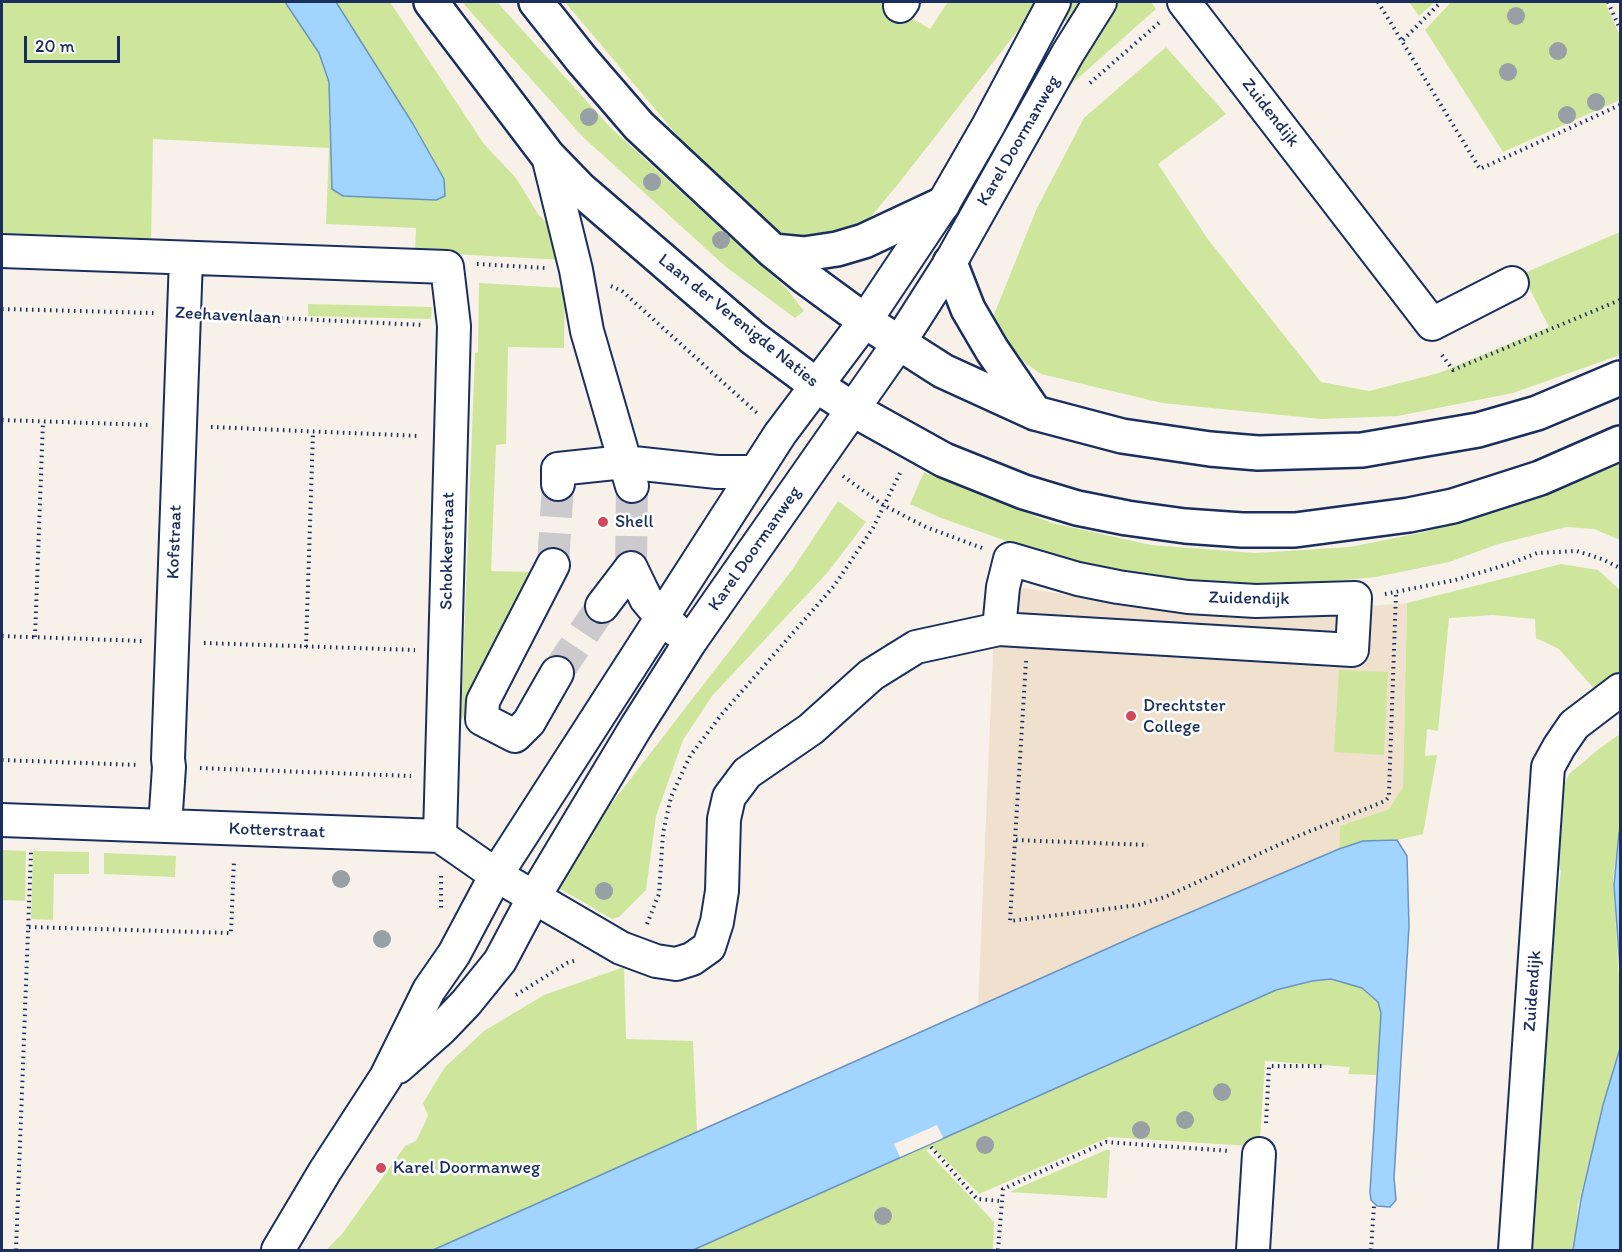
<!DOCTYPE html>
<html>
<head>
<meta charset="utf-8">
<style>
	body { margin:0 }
	#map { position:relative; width:1622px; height:1252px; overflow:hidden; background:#f8f1e9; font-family:Itim,sans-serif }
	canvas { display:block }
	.frame { position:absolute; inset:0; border:3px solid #1b2f5e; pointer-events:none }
	.scale { position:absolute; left:24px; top:36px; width:96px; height:27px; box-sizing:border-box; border:3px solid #1b2f5e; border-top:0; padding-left:8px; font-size:18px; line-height:21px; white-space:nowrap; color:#1b2f5e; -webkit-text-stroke:4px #fff; paint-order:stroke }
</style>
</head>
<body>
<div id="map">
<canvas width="1622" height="1252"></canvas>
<div class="frame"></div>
<div class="scale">20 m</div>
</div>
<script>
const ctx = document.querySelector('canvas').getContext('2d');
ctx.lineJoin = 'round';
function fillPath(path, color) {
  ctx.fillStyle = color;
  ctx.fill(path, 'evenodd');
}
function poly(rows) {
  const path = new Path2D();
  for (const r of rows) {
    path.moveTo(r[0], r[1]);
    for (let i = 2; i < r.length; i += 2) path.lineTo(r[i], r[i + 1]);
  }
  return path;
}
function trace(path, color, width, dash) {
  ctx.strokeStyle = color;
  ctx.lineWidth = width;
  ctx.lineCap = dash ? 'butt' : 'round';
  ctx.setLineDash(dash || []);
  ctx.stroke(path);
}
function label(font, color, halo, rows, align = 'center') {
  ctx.font = font + ' Itim,sans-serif';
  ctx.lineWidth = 5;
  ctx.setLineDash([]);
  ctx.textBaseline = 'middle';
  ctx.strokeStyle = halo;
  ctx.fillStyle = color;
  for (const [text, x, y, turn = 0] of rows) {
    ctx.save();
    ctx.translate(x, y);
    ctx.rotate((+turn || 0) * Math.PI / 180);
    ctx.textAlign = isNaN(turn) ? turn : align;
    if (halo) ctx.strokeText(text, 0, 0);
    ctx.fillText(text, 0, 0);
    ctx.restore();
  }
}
fillPath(poly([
	[996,583,1113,603,1261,614,1407,603,1403,787,1389,809,1340,826,1339,849,978,1007]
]), '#f0e1ce');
fillPath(poly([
	[2,2,285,2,319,53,329,83,330,143,444,179,413,124,336,2,390,2,484,144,516,178,538,214,549,225,563,260,415,252,416,228,326,224,329,148,153,139,151,243,2,242],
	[462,2,497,2,611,128,786,288,804,311,795,318,726,267,583,137],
	[565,2,885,2,930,29,948,2,1040,2,899,183,863,226,837,238,786,241,739,203,681,140],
	[1068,2,1089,2,1072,26,1064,20],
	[1112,2,1151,2,1156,9,1068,87,1031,141],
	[1409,2,1435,2,1419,16],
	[1451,2,1605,2,1620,36,1620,100,1503,152,1425,30],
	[1166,47,1226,114,1158,164,1207,238,1321,382,1369,391,1439,373,1549,327,1522,274,1620,232,1620,355,1513,393,1398,416,1321,419,1162,403,1041,374,1024,362,991,322,1037,208,1084,118],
	[479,283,565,288,564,348,508,347,506,444,496,445,491,571,535,572,461,721,475,353,478,352],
	[308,304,432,307,431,319,308,316],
	[1620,462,1620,540,1594,529,1566,527,1498,544,1449,562,1376,577,1296,585,1215,585,1134,578,1052,557,941,518,910,504,924,472,1052,523,1151,545,1255,553,1350,547,1420,533,1504,509],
	[838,501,866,522,828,572,712,696,683,740,656,816,646,890,619,917,612,919,550,883,792,570],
	[1561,564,1598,570,1620,590,1620,672,1596,691,1559,649,1536,638,1535,619,1493,615,1449,618,1438,731,1427,729,1425,756,1437,755,1423,834,1397,840,1363,841,1339,849,1340,826,1389,809,1403,787,1407,603],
	[1339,670,1388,672,1384,755,1334,752],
	[1620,734,1620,827,1613,877,1620,996,1620,1043,1578,1205,1574,1250,1524,1250,1539,1056,1561,870,1560,870,1556,843,1561,794,1569,774,1599,749],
	[2,850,26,851,25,901,2,900],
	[33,851,89,852,89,874,54,874,53,920,31,919],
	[104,853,176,856,175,877,104,874],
	[624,967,626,1039,693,1041,697,1132,433,1250,326,1250,342,1234,405,1146,416,1141,428,1116,423,1103,445,1067,484,1031,544,995],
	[1331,979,1362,988,1378,1002,1381,1013,1376,1075,1348,1074,1350,1067,1265,1061,1260,1139,1250,1146,1109,1137,979,1194,933,1147,926,1150,994,1222,993,1250,693,1250,1276,990,1312,981],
	[1106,1150,1110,1150,1107,1198,1009,1192]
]), '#cee69b');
const water = poly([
	[285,2,336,2,413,124,444,179,445,196,436,200,343,196,332,189,329,82,319,53,285,2],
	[1620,830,1620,969,1614,885,1619,832,1620,830],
	[1397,840,1407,856,1409,926,1394,1178,1396,1200,1390,1207,1377,1206,1371,1200,1370,1192,1381,1013,1378,1002,1362,988,1331,979,1312,981,1276,990,693,1250,433,1250,1151,929,1339,849,1363,841,1397,840],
	[1620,1048,1620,1250,1573,1250,1581,1199,1603,1105,1620,1048]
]);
fillPath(water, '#a1d5ff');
trace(water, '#6b93bf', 1.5);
fillPath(poly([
	[937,1125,943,1138,900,1157,894,1144]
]), '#f8f1e9');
trace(poly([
	[553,565,558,484],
	[631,568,632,486],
	[557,673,602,606]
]), '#cccacd', 32, [32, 16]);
const minor = poly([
	[1184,2,1432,324,1512,283],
	[900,6,903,2],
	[548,156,576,270,587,331,632,486],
	[2,251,447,267,454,326,440,836],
	[558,484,558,469,624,462,717,472,754,472],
	[553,565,483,701,482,719,515,736,529,722,557,673],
	[602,606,631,568,646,599,662,618,676,630],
	[2,820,440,836,496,875,621,948,656,961,676,964,692,959,709,947,717,922,722,891,724,819,729,797,747,773,811,729,871,675,916,647,999,629,1352,650,1355,598,1256,601,1188,597,1118,587,1078,579,1010,559,1003,587,999,629],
	[165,826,169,767,168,759,186,258],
	[398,1067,441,1029,466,1003,500,961,534,897,636,727,690,642,899,343,950,263,1068,53,1100,2],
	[278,1250,325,1171,386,1077,429,990,454,954,496,875,780,434,865,321,943,204,988,126,1054,2],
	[1253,1250,1259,1154],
	[1515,1250,1548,767,1559,747,1574,725,1620,690]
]);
const major = poly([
	[431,2,548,156,580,189,753,338,816,385,854,410,944,460,1024,492,1077,508,1127,518,1185,526,1242,530,1295,530,1409,515,1453,506,1540,478,1620,443],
	[536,2,582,60,639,126,773,251,805,277,865,321,943,371,1035,413,1122,436,1210,449,1258,453,1362,450,1478,430,1537,413,1620,378],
	[773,251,804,254,837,249,864,241,943,204],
	[950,263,968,309,992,350,1035,413]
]);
trace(minor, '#1b2f5e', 36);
trace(major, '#1b2f5e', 38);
trace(poly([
	[1378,2,1480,169,1620,105],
	[1608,2,1620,29],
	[1403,40,1441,2],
	[1090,83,1161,21],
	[477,264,545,268],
	[611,286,622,291,757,413],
	[2,309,154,313],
	[215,315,423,325],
	[1442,355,1453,370,1620,300],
	[2,420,150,425],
	[211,427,419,436],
	[843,476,883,505,926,527,982,548],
	[1385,594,1455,580,1509,564,1537,553,1577,551,1602,559,1620,568],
	[2,636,142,641],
	[35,637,43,421],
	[204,643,415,650],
	[306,647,313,432],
	[1026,661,1010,921,1138,905,1165,897,1298,836,1385,801,1389,797,1389,792,1396,593],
	[2,760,139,765],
	[200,768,411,776],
	[1016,840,1148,845],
	[441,876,441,908],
	[647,924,659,894,663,833,671,797,690,756,722,714,834,586,873,528,900,473],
	[29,927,231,933,234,860],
	[516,995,567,963,577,960],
	[1266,1123,1269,1066,1325,1066],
	[931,1147,977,1199,1001,1201],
	[16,1250,31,852],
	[998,1250,1003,1189,1106,1142,1230,1151],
	[1371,1250,1374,1206]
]), '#1b2f5e', 4, [1.5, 4.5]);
trace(minor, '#fff', 32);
trace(major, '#fff', 33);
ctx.fillStyle = '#97a0a5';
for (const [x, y] of [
	[1516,16],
	[1558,51],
	[1508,72],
	[1596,102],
	[1567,115],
	[589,117],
	[652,182],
	[721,240],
	[341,879],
	[604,891],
	[382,939],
	[1222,1092],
	[1185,1120],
	[1141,1130],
	[985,1145],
	[883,1216]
]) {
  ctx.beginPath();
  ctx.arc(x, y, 9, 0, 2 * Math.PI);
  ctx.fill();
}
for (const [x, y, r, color] of [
	[603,522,6,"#d1495b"],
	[1131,716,6,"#d1495b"],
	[381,1168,6,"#d1495b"]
]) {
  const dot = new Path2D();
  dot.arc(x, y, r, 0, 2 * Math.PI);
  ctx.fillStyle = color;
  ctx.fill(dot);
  trace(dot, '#fff', 2);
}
label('18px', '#1b2f5e', '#fff', [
	["Zuidendijk",1270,113,52],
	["Karel Doormanweg",1019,141,-60],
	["Zeehavenlaan",228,316,3],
	["Laan der Verenigde Naties",738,321,39],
	["Kofstraat",175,542,-88],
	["Karel Doormanweg",755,549,-55],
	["Schokkerstraat",448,551,-89],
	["Zuidendijk",1249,599,1],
	["Kotterstraat",277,831,2],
	["Zuidendijk",1533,991,-86]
]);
label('18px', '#1b2f5e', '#fff', [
	["Shell",615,522],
	["Drechtster",1143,706],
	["College",1143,727],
	["Karel Doormanweg",393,1168]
], 'left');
</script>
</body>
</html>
